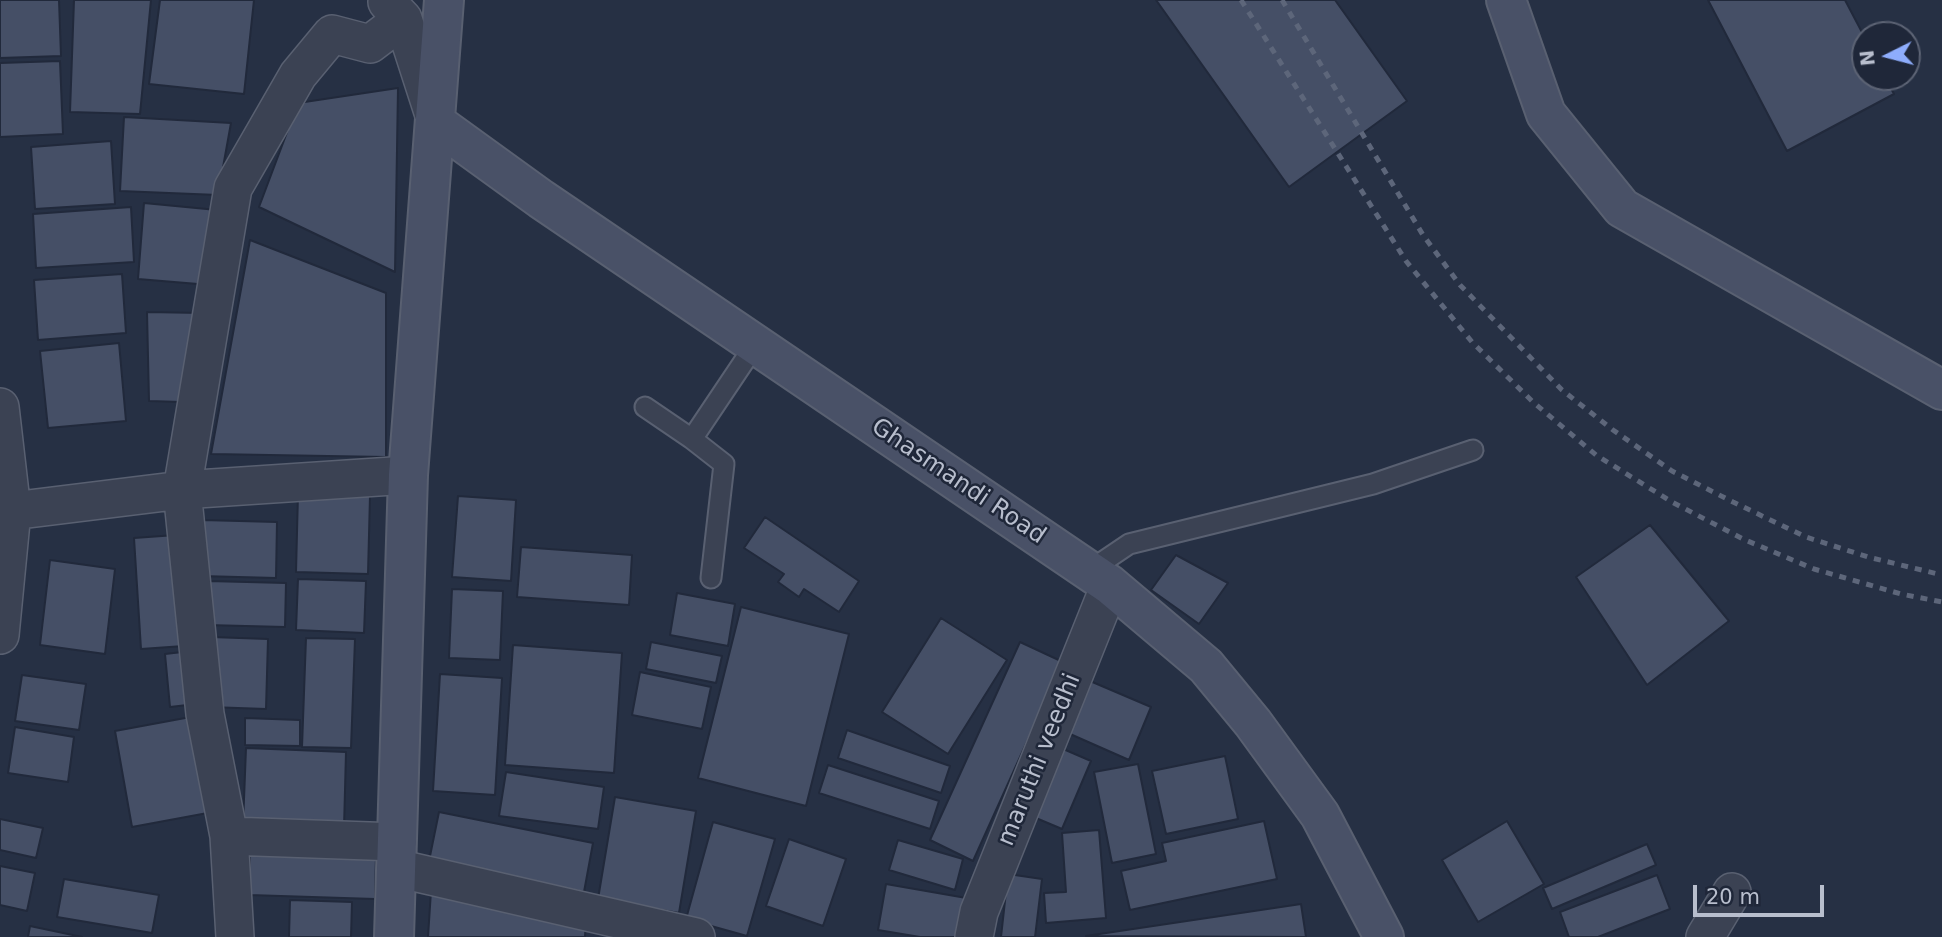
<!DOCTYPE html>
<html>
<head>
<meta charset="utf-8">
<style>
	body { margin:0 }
	#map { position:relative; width:1942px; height:937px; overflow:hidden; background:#263044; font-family:"DejaVu Sans",sans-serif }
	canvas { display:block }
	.north { position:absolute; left:1851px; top:21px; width:70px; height:70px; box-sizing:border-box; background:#1f2739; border:2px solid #5c6374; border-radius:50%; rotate:264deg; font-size:19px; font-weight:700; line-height:28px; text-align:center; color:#b8becd }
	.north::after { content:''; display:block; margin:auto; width:24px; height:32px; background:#8eadfc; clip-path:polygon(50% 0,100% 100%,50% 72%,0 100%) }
	.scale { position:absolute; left:1693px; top:885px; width:131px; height:32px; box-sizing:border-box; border:4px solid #b8becd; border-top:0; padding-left:9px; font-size:21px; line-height:24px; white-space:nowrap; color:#b8becd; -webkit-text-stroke:5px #1f2739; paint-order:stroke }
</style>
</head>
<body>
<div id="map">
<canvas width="1942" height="937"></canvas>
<div class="north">N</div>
<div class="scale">20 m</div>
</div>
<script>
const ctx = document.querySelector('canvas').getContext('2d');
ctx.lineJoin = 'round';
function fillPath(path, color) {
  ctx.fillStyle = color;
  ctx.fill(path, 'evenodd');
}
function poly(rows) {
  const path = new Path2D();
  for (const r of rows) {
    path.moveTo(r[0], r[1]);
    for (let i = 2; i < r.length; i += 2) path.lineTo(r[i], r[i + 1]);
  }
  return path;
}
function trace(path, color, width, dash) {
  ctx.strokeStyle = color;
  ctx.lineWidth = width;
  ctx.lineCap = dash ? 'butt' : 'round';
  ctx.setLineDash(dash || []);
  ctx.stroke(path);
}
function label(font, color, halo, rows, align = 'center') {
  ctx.font = font + ' "DejaVu Sans",sans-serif';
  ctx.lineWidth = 5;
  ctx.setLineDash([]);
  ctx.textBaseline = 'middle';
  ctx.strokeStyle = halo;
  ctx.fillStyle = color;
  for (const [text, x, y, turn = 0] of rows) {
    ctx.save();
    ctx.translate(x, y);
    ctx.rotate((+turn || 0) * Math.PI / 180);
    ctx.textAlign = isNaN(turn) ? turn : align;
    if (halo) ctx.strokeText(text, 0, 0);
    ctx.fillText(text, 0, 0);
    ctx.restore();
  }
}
const building = poly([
	[0,0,59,0,61,56,0,58,0,0],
	[74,0,151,0,140,114,70,112,74,0],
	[160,0,254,0,244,94,149,84,160,0],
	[1156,0,1335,0,1407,101,1289,187,1156,0],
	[1708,0,1845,0,1865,38,1865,77,1885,77,1894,94,1787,151,1708,0],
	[60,61,63,134,0,137,0,63,60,61],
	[398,88,395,272,259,207,298,103,398,88],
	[124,117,231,123,218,195,120,191,124,117],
	[111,141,115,204,35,209,31,147,111,141],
	[144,203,217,210,210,285,138,279,144,203],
	[131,207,134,262,36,268,33,214,131,207],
	[250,240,386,293,386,457,211,454,250,240],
	[122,274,126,333,38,340,34,280,122,274],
	[147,312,202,313,181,402,149,401,147,312],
	[119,343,126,421,48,428,40,351,119,343],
	[298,493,370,496,368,574,296,572,298,493],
	[458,496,516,500,511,581,452,577,458,496],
	[765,517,859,581,839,612,804,589,799,597,778,582,784,574,744,548,765,517],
	[202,520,277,522,276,578,200,576,202,520],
	[1650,525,1729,621,1647,685,1576,577,1650,525],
	[176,535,184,646,141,649,134,538,176,535],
	[521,547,632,555,629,605,517,597,521,547],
	[1176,555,1228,583,1199,624,1151,590,1176,555],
	[50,560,115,569,105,654,40,645,50,560],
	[298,579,366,581,364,633,296,630,298,579],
	[208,581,286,583,285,627,206,625,208,581],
	[452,589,503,591,500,660,449,658,452,589],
	[677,593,735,604,728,646,670,635,677,593],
	[741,607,849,634,806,806,698,778,741,607],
	[941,618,1007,660,948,754,882,712,941,618],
	[211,637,268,639,266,709,209,707,211,637],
	[306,638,355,639,351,748,302,747,306,638],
	[651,642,722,656,716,683,646,669,651,642],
	[1020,642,1063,662,973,861,930,840,1020,642],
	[513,645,622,653,614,773,505,765,513,645],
	[191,651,196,704,170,707,165,654,191,651],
	[640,672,711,687,702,729,632,715,640,672],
	[440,674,502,678,495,795,433,791,440,674],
	[22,675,86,684,79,730,15,721,22,675],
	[1083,678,1151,707,1129,760,1061,730,1083,678],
	[196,716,213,812,132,827,115,731,196,716],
	[245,718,300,720,300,746,245,745,245,718],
	[15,727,74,737,68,782,8,773,15,727],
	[847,730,950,766,941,793,838,758,847,730],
	[1054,745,1091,761,1062,829,1024,813,1054,745],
	[246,748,346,752,344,828,243,825,246,748],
	[1225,756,1238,819,1166,834,1152,771,1225,756],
	[1138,764,1156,854,1112,863,1094,772,1138,764],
	[828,765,939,801,930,829,819,793,828,765],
	[506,772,604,787,598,829,499,816,506,772],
	[615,797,696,811,679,913,598,899,615,797],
	[439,812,593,843,584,892,429,861,439,812],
	[0,819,43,828,36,858,0,850,0,819],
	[1264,821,1277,879,1130,910,1121,871,1166,861,1162,843,1264,821],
	[1507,821,1544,884,1478,922,1442,860,1507,821],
	[713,822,775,839,747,936,686,919,713,822],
	[1099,830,1106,918,1046,923,1044,893,1066,892,1062,833,1099,830],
	[789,839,846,859,823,926,766,906,789,839],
	[898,840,963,859,955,890,889,870,898,840],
	[1647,844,1656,865,1552,909,1543,888,1647,844],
	[250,852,376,856,375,899,249,895,250,852],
	[0,866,35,873,27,911,0,905,0,866],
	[1008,874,1042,879,1035,937,1001,937,1008,874],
	[1657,875,1670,909,1598,937,1569,937,1560,912,1657,875],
	[64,879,159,895,152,933,57,917,64,879],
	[886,884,972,899,965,937,920,937,878,930,886,884],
	[431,891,586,917,585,937,428,937,431,891],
	[290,900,352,902,351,937,289,937,290,900],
	[1301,904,1306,937,1086,936,1301,904],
	[30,926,82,937,28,937,30,926]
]);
fillPath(building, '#454f66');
trace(building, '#21293b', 2);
const lane = poly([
	[645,407,692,439],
	[1089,571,1129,544,1373,484,1473,450],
	[711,578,724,464,692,439,755,345]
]);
const street = poly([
	[387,2,403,19,435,118],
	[0,407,12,511,0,635],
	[12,511,182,490,408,475],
	[229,836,397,842],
	[396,868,696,937],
	[235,937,229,836,205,714,182,490,233,188,298,75,332,34,370,44,403,19],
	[974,937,979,912,1110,585],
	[1705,937,1732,892]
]);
const secondary = poly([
	[1506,0,1546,114,1622,208,1942,390],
	[436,123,541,199,1110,585,1206,666,1253,723,1320,815,1384,937],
	[394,937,408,475,444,0]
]);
trace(lane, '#596071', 23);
trace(street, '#596071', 40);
trace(secondary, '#596071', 42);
trace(lane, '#3b4253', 19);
trace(street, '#3b4253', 37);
trace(secondary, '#495167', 38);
trace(poly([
	[1241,0,1406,261,1472,342,1533,402,1596,455,1672,502,1743,539,1814,569,1901,594,1942,602],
	[1282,0,1423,235,1460,285,1562,390,1613,430,1672,471,1733,502,1806,537,1868,557,1942,575]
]), '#5d667a', 5, [7, 7]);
label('24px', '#b8becd', '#1f2739', [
	["Ghasmandi Road",958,482,34],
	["maruthi veedhi",1040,760,-68]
]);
</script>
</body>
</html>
